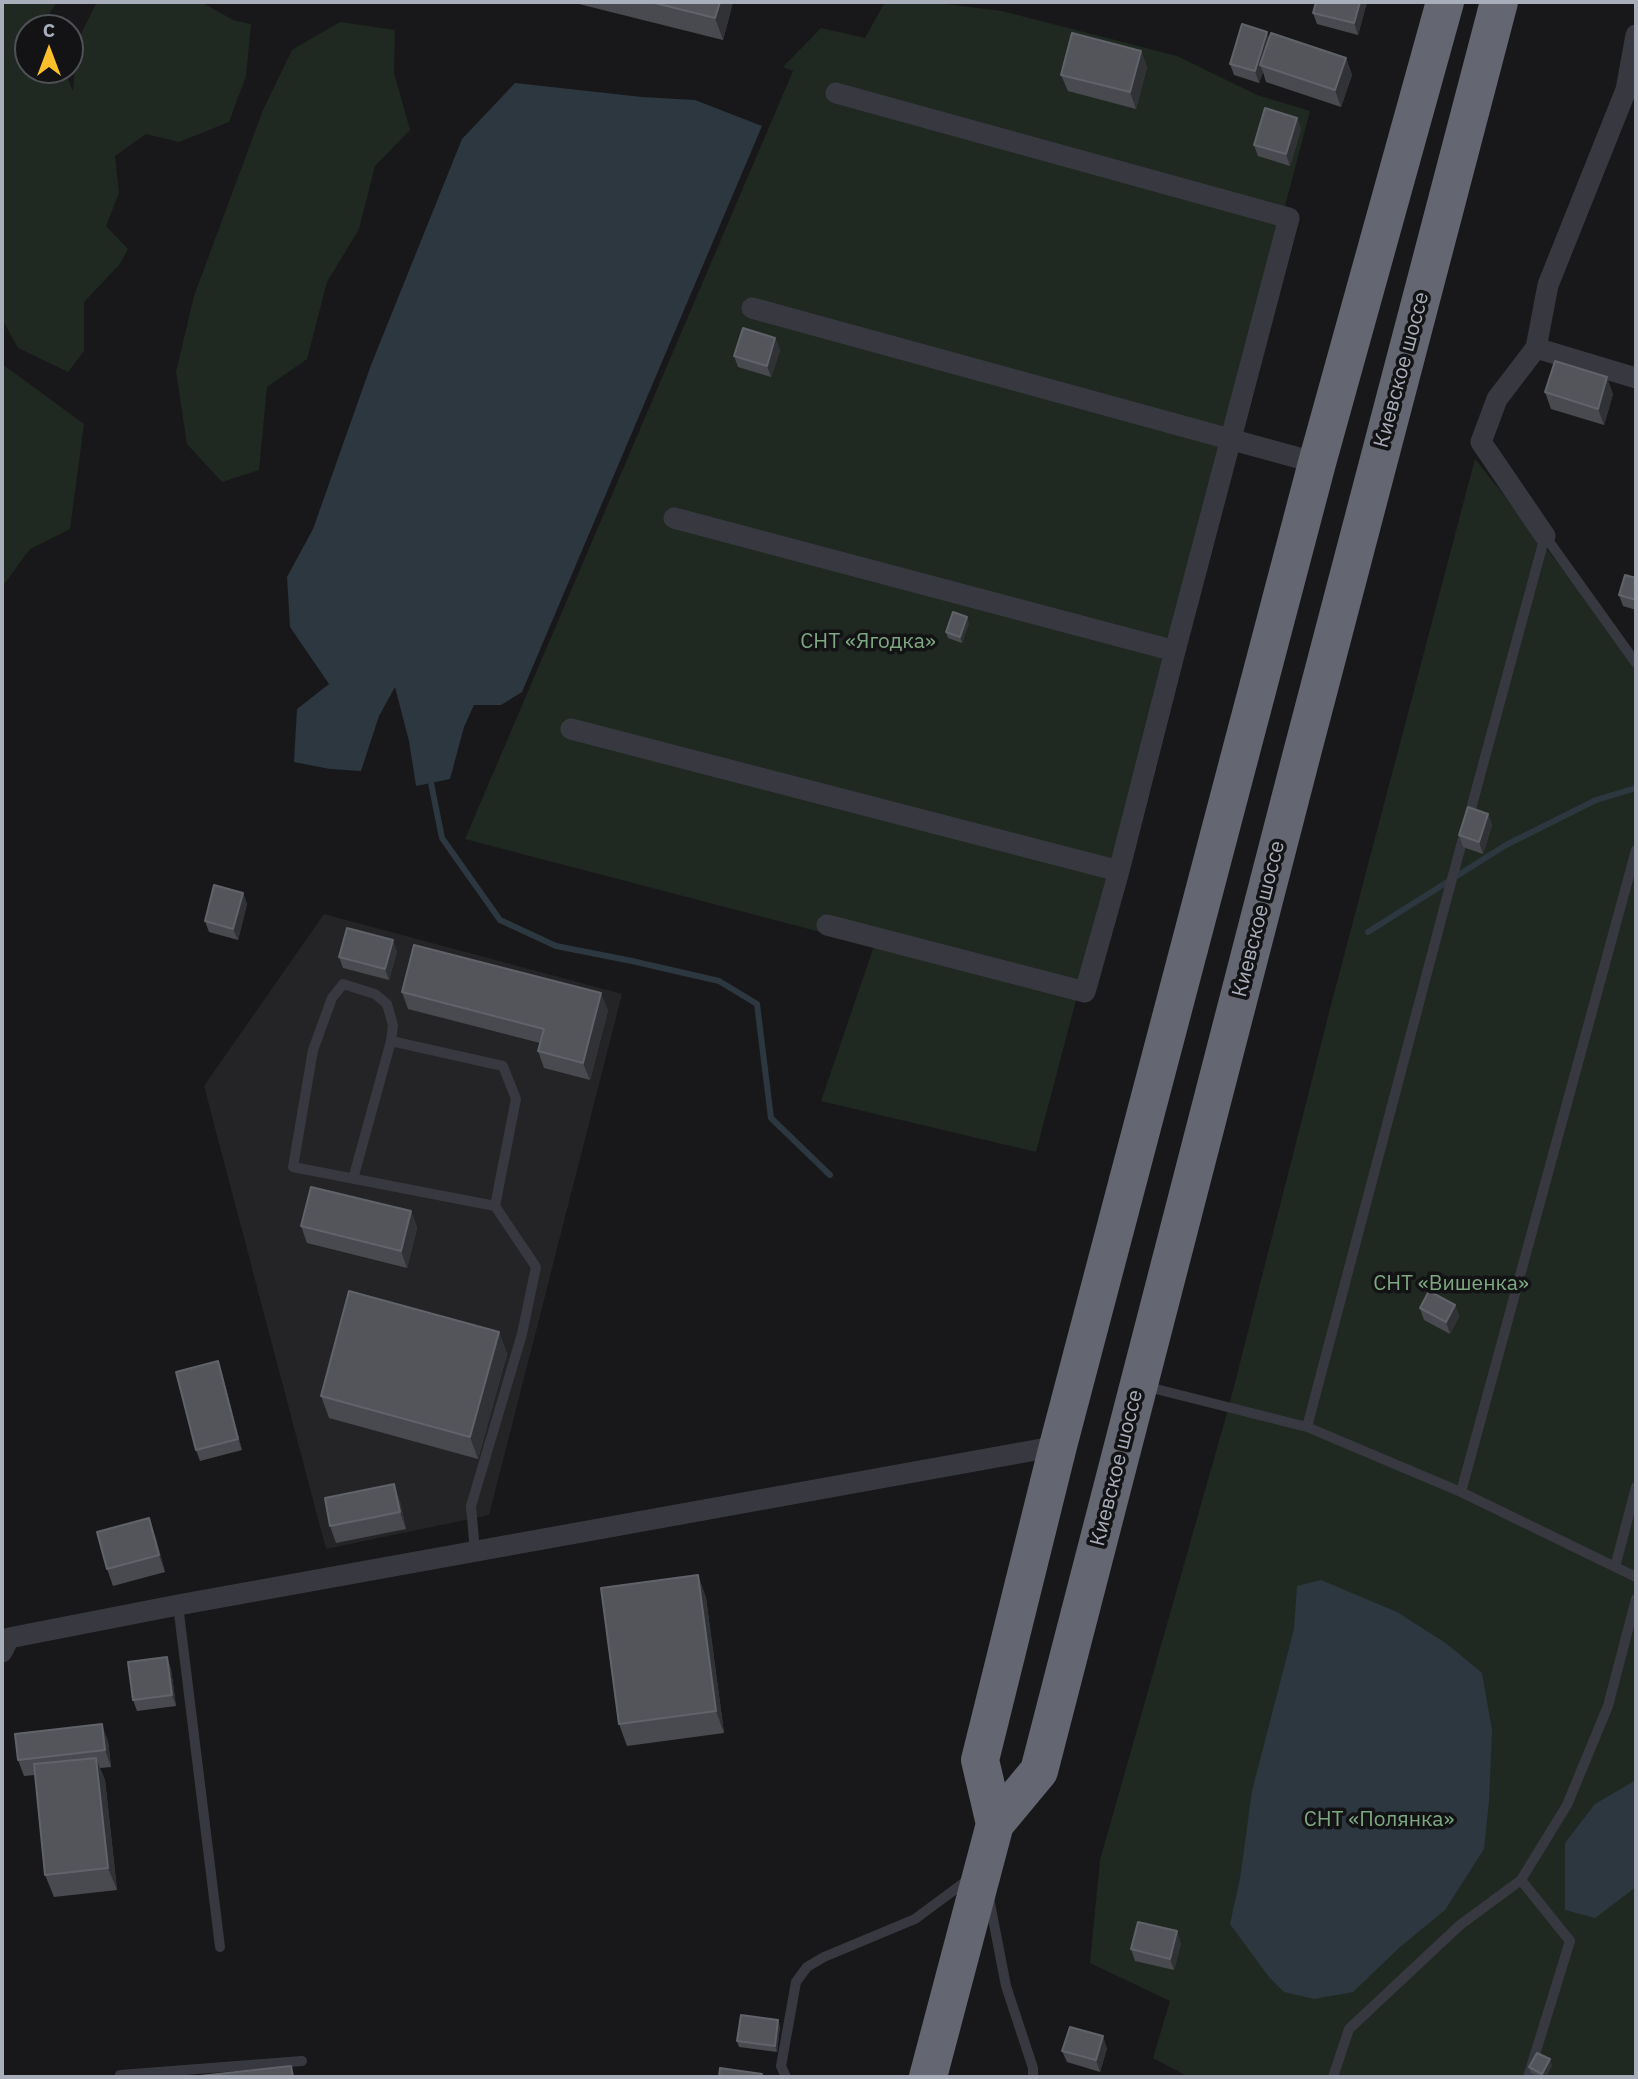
<!DOCTYPE html>
<html>
<head>
<meta charset="utf-8">
<style>
	body { margin:0 }
	#map { position:relative; width:1638px; height:2079px; overflow:hidden; background:#18181a; font-family:"IBM Plex Sans",sans-serif }
	canvas { display:block }
	.frame { position:absolute; inset:0; border:4px solid #a9aebb; pointer-events:none }
	.north { position:absolute; left:14px; top:14px; width:70px; height:70px; box-sizing:border-box; background:#131315; border:2px solid #4f5157; border-radius:50%; rotate:0deg; font-size:19px; font-weight:700; line-height:28px; text-align:center; color:#a9aebb }
	.north::after { content:''; display:block; margin:auto; width:24px; height:32px; background:#ffbf2b; clip-path:polygon(50% 0,100% 100%,50% 72%,0 100%) }
</style>
</head>
<body>
<div id="map">
<canvas width="1638" height="2079"></canvas>
<div class="frame"></div>
<div class="north">С</div>
</div>
<script>
const ctx = document.querySelector('canvas').getContext('2d');
ctx.lineJoin = 'round';
function fillPath(path, color) {
  ctx.fillStyle = color;
  ctx.fill(path, 'evenodd');
}
function poly(rows) {
  const path = new Path2D();
  for (const r of rows) {
    path.moveTo(r[0], r[1]);
    for (let i = 2; i < r.length; i += 2) path.lineTo(r[i], r[i + 1]);
  }
  return path;
}
function trace(path, color, width, dash) {
  ctx.strokeStyle = color;
  ctx.lineWidth = width;
  ctx.lineCap = dash ? 'butt' : 'round';
  ctx.setLineDash(dash || []);
  ctx.stroke(path);
}
function label(font, color, halo, rows, align = 'center') {
  ctx.font = font + ' "IBM Plex Sans",sans-serif';
  ctx.lineWidth = 7;
  ctx.setLineDash([]);
  ctx.textBaseline = 'middle';
  ctx.strokeStyle = halo;
  ctx.fillStyle = color;
  for (const [text, x, y, turn = 0] of rows) {
    ctx.save();
    ctx.translate(x, y);
    ctx.rotate((+turn || 0) * Math.PI / 180);
    ctx.textAlign = isNaN(turn) ? turn : align;
    if (halo) ctx.strokeText(text, 0, 0);
    ctx.fillText(text, 0, 0);
    ctx.restore();
  }
}
fillPath(poly([
	[324,914,622,994,489,1515,326,1549,204,1086]
]), '#242427');
fillPath(poly([
	[2,2,57,2,43,23,45,28,28,28,28,70,64,70,73,91,77,42,97,2,201,2,233,20,251,24,246,76,229,122,179,142,146,134,115,156,119,193,106,226,128,249,119,265,84,302,84,351,68,372,18,348,2,319],
	[885,2,928,2,1002,11,1177,56,1257,95,1310,111,1036,1152,821,1101,874,946,465,839,793,71,783,67,821,28,865,38],
	[340,22,395,30,394,73,410,130,375,166,359,229,327,282,307,359,267,387,259,470,222,482,187,444,176,372,194,296,263,110,292,50],
	[2,364,84,424,70,529,30,549,2,587],
	[1475,459,1636,661,1636,2077,1189,2077,1153,2058,1170,2001,1090,1963,1100,1860,1229,1406,1331,1005]
]), '#1f2921');
fillPath(poly([
	[515,83,642,97,695,100,762,126,522,692,501,705,474,705,464,727,450,779,416,786,409,741,395,687,379,716,361,771,330,769,294,762,297,709,329,684,290,627,287,577,313,529,371,365,462,139],
	[1321,1580,1397,1612,1447,1644,1482,1673,1492,1730,1489,1801,1484,1849,1445,1910,1400,1947,1353,1992,1314,1999,1284,1992,1269,1977,1230,1924,1240,1879,1252,1791,1294,1629,1297,1586],
	[1636,1780,1636,1887,1595,1918,1565,1910,1565,1843,1595,1804]
]), '#2c3740');
trace(poly([
	[431,783,442,838,500,920,556,946,632,961,719,981,757,1004,771,1118,830,1175],
	[1368,932,1506,845,1596,800,1636,788]
]), '#2c3740', 6);
trace(poly([
	[1545,536,1636,663],
	[353,1179,391,1041],
	[1144,1386,1307,1427,1461,1492,1636,1577],
	[1307,1427,1446,901,1545,536],
	[1461,1492,1636,850],
	[475,1551,471,1506,522,1334,536,1267,495,1206,516,1099,503,1066,391,1041,393,1025,387,1004,375,994,343,984,332,998,313,1050,293,1167,495,1206],
	[1615,1567,1636,1487],
	[178,1605,220,1947],
	[1521,1880,1570,1941,1528,2077],
	[989,1898,1006,1986,1033,2068,1033,2077],
	[120,2077,120,2075,302,2061],
	[786,2077,781,2066,796,1982,807,1967,824,1957,915,1919,969,1879],
	[1333,2077,1349,2029,1460,1925,1521,1880,1567,1805,1608,1706,1636,1599]
]), '#383940', 10);
trace(poly([
	[752,308,1317,463],
	[1536,348,1636,378],
	[674,518,1175,651,1289,218,836,93],
	[1545,536,1481,442,1497,399,1536,348,1548,285,1626,90,1636,35],
	[571,729,1119,871,1175,651],
	[827,925,1085,992,1119,871],
	[2,1652,9,1638,178,1605,1058,1446]
]), '#383940', 21);
trace(poly([
	[995,1824,980,1760,1058,1446,1317,463,1445,2],
	[928,2077,995,1824,1039,1771,1301,757,1499,2]
]), '#646771', 38);
fillPath(poly([
	[571,2,733,2,723,40],
	[1367,2,1358,35,1317,24,1313,13],
	[1269,38,1346,58,1352,75,1341,107,1266,82,1263,72,1259,83,1234,75,1230,64],
	[1141,51,1147,67,1136,109,1068,91,1061,75],
	[1297,118,1301,129,1290,166,1258,156,1254,145],
	[775,338,780,350,771,377,738,367,734,356],
	[1545,392,1613,394,1604,425,1551,409],
	[1636,578,1636,610,1623,606,1619,595],
	[969,623,962,643,948,638,946,632],
	[1488,814,1492,825,1483,854,1463,847,1459,835],
	[243,893,247,904,238,940,209,932,205,921],
	[397,951,389,980,343,968,339,957],
	[402,992,608,1010,590,1080,544,1068,538,1051,540,1043,408,1009],
	[411,1211,417,1228,407,1268,307,1243,301,1226],
	[1455,1305,1459,1316,1450,1334,1424,1320,1420,1308],
	[499,1332,507,1354,478,1459,329,1418,321,1396],
	[218,1361,222,1373,242,1450,200,1461,196,1450],
	[400,1501,406,1529,336,1543,330,1526],
	[155,1535,165,1572,113,1586,107,1569],
	[698,1575,706,1598,724,1733,627,1746,619,1724],
	[167,1657,171,1669,176,1706,137,1711,133,1700],
	[108,1741,111,1767,100,1768,105,1780,117,1890,54,1897,45,1875,35,1775,24,1776,18,1760],
	[1181,1943,1174,1970,1135,1961,1131,1949],
	[780,2026,777,2052,739,2047,737,2041],
	[1107,2048,1100,2072,1067,2062,1062,2051],
	[1552,2065,1546,2077,1540,2077,1531,2073,1529,2067]
]), '#494a4f');
fillPath(poly([
	[720,2,733,2,723,40,715,18],
	[1360,2,1367,2,1358,35,1354,23],
	[1267,32,1271,44,1260,65,1263,72,1259,83,1255,71],
	[1141,51,1147,67,1136,109,1130,92],
	[1346,58,1352,75,1341,107,1335,90],
	[1297,118,1301,129,1290,166,1286,154],
	[775,338,780,350,771,377,767,366],
	[1607,377,1613,394,1604,425,1598,409],
	[967,617,969,623,962,643,960,637],
	[1488,814,1492,825,1483,854,1479,842],
	[243,893,247,904,238,940,233,929],
	[393,940,397,951,389,980,385,969],
	[601,993,608,1010,590,1080,583,1063],
	[411,1211,417,1228,407,1268,401,1251],
	[1455,1305,1459,1316,1450,1334,1446,1322],
	[499,1332,507,1354,478,1459,470,1437],
	[218,1361,222,1373,242,1450,238,1439],
	[394,1484,400,1501,406,1529,400,1512],
	[149,1518,155,1535,165,1572,159,1555],
	[698,1575,706,1598,724,1733,716,1711],
	[167,1657,171,1669,176,1706,172,1695],
	[102,1724,108,1741,111,1767,105,1750],
	[96,1758,105,1780,117,1890,108,1868],
	[1177,1931,1181,1943,1174,1970,1170,1959],
	[778,2020,780,2026,777,2052,775,2046],
	[1103,2036,1107,2048,1100,2072,1096,2060],
	[1550,2059,1552,2065,1546,2077,1543,2077,1542,2074]
]), '#313235');
const building = poly([
	[651,2,720,2,715,18,651,2],
	[1316,2,1360,2,1354,23,1313,13,1316,2],
	[1242,24,1267,32,1255,71,1230,64,1242,24],
	[1072,33,1141,51,1130,92,1061,75,1072,33],
	[1271,33,1346,58,1335,90,1260,65,1271,33],
	[1265,108,1297,118,1286,154,1254,145,1265,108],
	[743,328,775,338,767,366,734,356,743,328],
	[1555,361,1607,377,1598,409,1545,392,1555,361],
	[1625,575,1636,578,1636,600,1619,595,1625,575],
	[953,612,967,617,960,637,946,632,953,612],
	[1468,807,1488,814,1479,842,1459,835,1468,807],
	[214,885,243,893,233,929,205,921,214,885],
	[347,928,393,940,385,969,339,957,347,928],
	[414,945,601,993,583,1063,538,1051,544,1029,402,992,414,945],
	[311,1187,411,1211,401,1251,301,1226,311,1187],
	[349,1291,499,1332,470,1437,321,1396,349,1291],
	[1429,1291,1455,1305,1446,1322,1420,1308,1429,1291],
	[218,1361,238,1439,196,1450,176,1372,218,1361],
	[394,1484,400,1512,330,1526,325,1498,394,1484],
	[149,1518,159,1555,107,1569,97,1532,149,1518],
	[698,1575,716,1711,619,1724,601,1588,698,1575],
	[167,1657,172,1695,133,1700,128,1662,167,1657],
	[102,1724,105,1750,18,1760,15,1734,102,1724],
	[96,1758,108,1868,45,1875,34,1764,96,1758],
	[1138,1922,1177,1931,1170,1959,1131,1949,1138,1922],
	[741,2015,778,2020,775,2046,737,2041,741,2015],
	[1070,2027,1103,2036,1096,2060,1062,2051,1070,2027],
	[1537,2053,1550,2059,1542,2074,1529,2067,1537,2053],
	[291,2066,293,2077,191,2077,291,2066],
	[720,2068,762,2074,761,2077,719,2077,720,2068]
]);
fillPath(building, '#54555b');
trace(building, '#61636a', 2);
label('21px', '#a9aebb', '#131315', [
	["Киевское шоссе",1402,370,-75],
	["Киевское шоссе",1259,919,-76],
	["Киевское шоссе",1117,1468,-76]
]);
label('21px', '#7ea882', '#131315', [
	["СНТ «Ягодка»",868,642],
	["СНТ «Вишенка»",1451,1284],
	["СНТ «Полянка»",1379,1820]
]);
</script>
</body>
</html>
